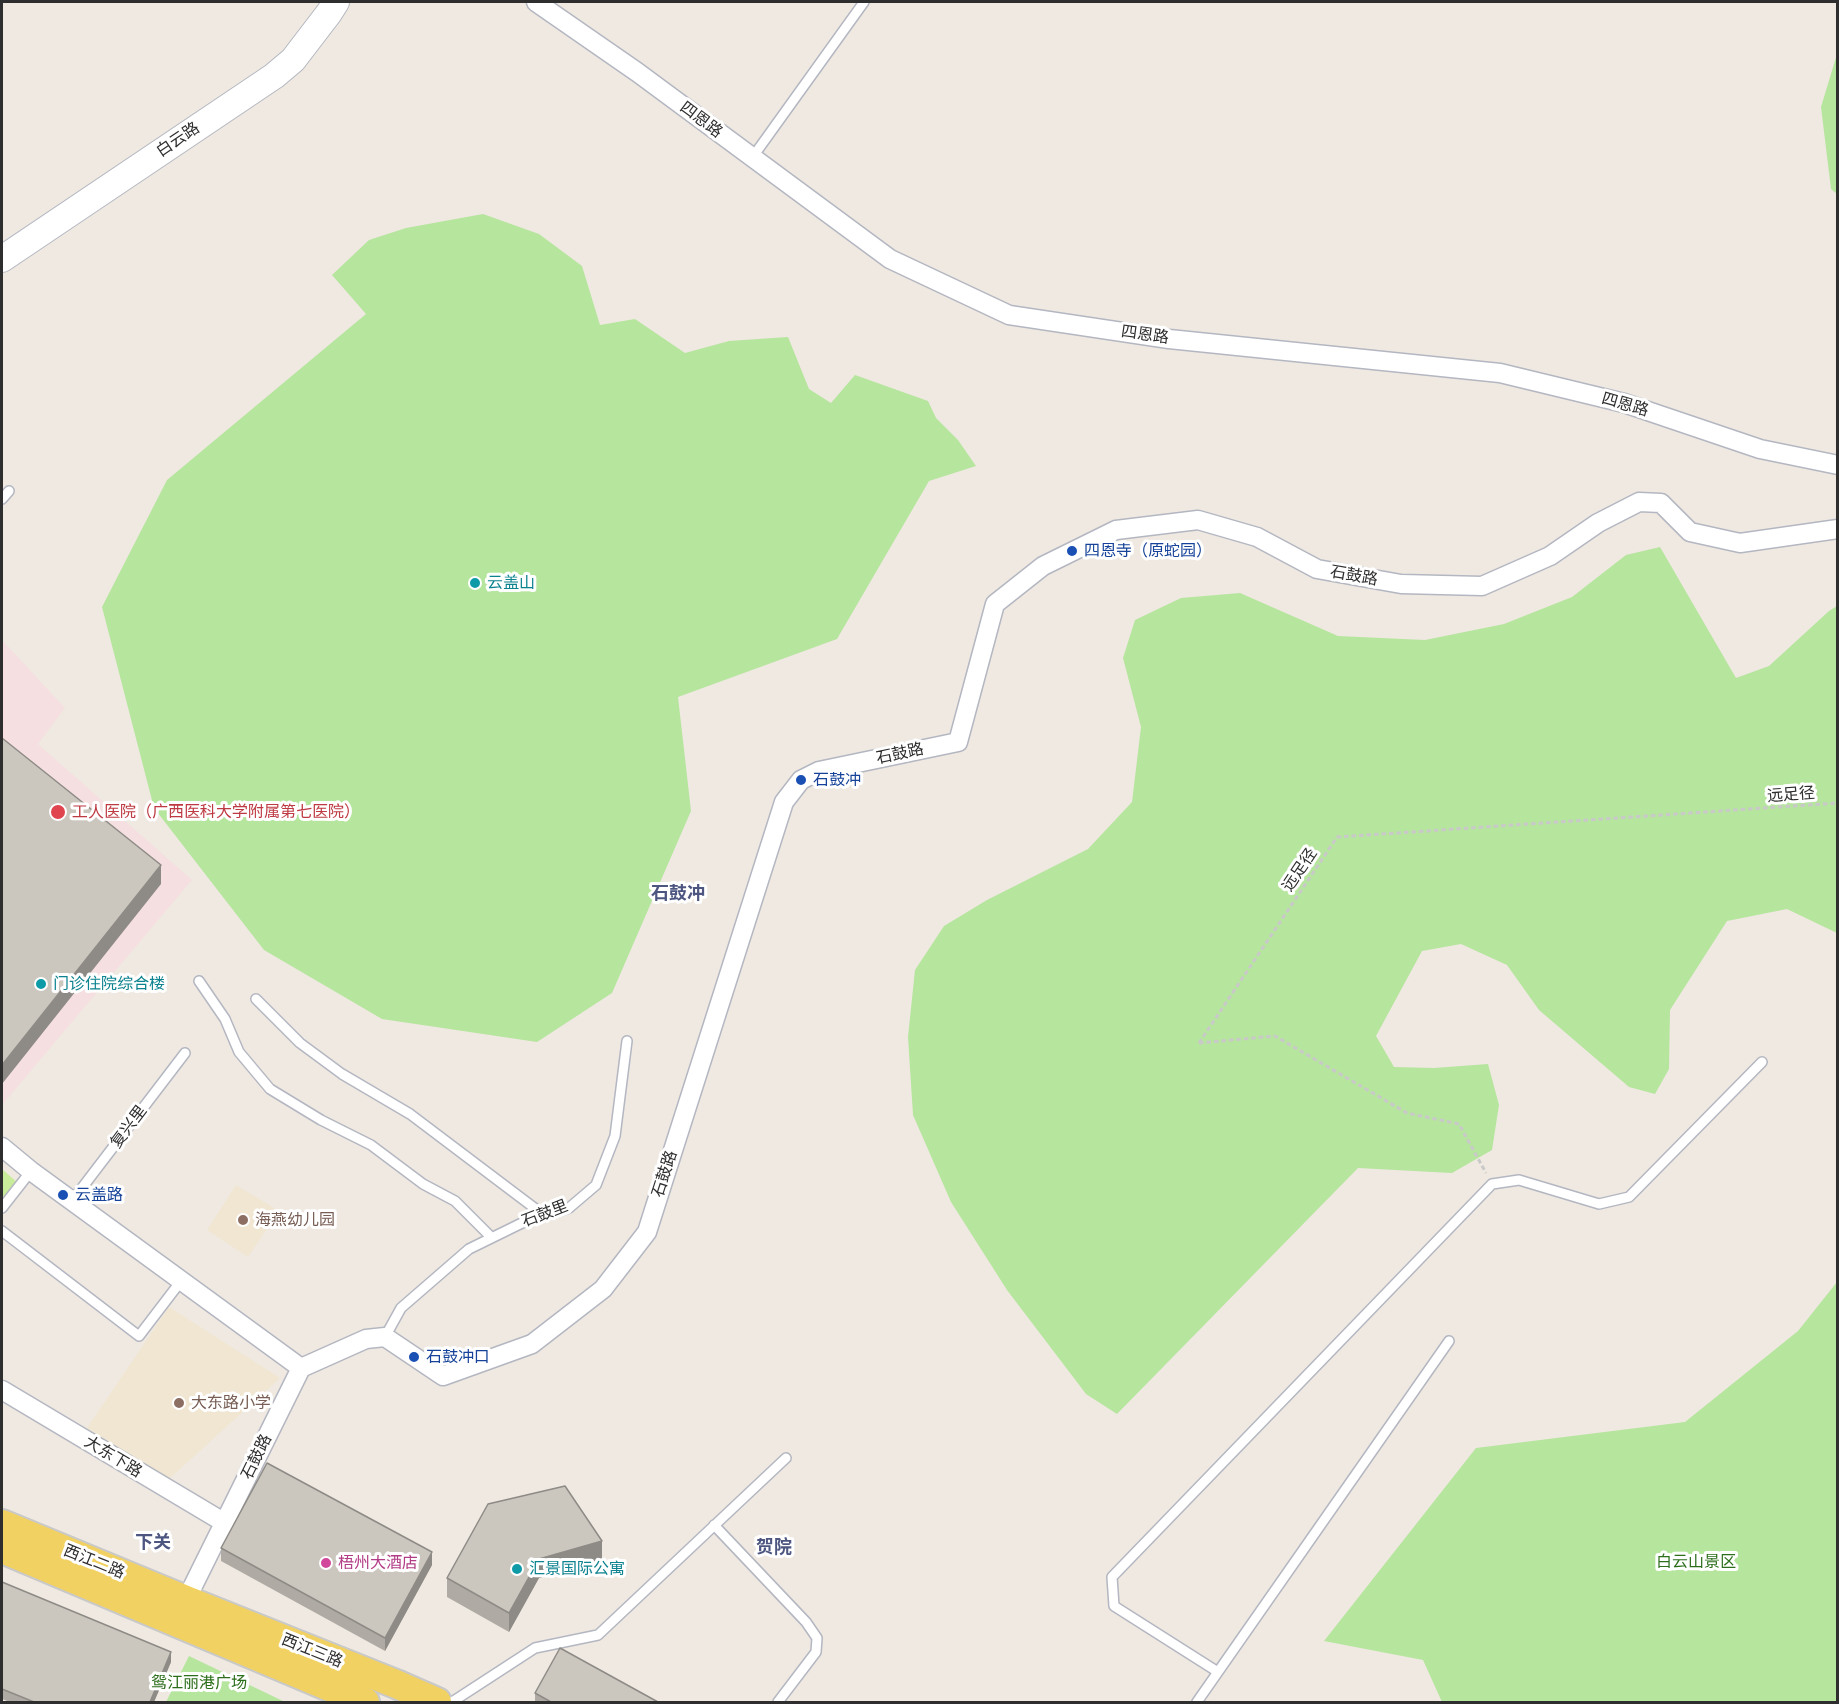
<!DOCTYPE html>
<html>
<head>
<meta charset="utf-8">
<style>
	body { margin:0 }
	#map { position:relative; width:1839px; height:1704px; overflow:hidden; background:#efe9e1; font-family:"Noto Sans",sans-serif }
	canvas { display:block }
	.frame { position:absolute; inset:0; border:3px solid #2e2e2e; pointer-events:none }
</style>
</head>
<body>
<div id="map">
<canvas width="1839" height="1704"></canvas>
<div class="frame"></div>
</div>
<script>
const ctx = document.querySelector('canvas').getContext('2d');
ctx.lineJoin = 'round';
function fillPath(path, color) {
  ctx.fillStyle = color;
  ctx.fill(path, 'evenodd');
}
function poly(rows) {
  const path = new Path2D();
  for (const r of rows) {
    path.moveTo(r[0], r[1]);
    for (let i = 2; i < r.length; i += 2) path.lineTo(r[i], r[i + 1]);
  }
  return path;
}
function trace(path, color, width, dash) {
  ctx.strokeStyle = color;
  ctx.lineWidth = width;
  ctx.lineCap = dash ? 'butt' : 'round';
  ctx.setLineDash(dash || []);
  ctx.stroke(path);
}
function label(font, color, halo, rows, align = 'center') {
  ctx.font = font + ' "Noto Sans","Noto Sans SC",sans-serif';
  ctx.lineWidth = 6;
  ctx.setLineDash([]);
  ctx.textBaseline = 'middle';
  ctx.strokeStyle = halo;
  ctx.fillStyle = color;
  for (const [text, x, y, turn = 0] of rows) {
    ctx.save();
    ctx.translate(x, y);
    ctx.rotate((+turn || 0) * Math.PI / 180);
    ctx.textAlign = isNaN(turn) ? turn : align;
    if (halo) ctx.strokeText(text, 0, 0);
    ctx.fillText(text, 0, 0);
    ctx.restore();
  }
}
fillPath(poly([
	[236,1185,279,1211,248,1257,207,1230],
	[169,1307,280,1378,168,1480,87,1428]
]), '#f0e6d1');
fillPath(poly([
	[2,640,65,708,38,744,192,880,2,1105]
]), '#f5dfe0');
fillPath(poly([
	[1837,54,1837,194,1831,189,1821,107],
	[483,214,539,234,582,266,600,325,635,319,685,353,729,341,788,337,809,389,831,403,855,375,928,401,936,418,958,440,976,466,929,481,837,639,678,697,691,811,612,993,537,1042,382,1019,264,950,154,808,102,607,167,480,366,314,332,275,369,240,406,228],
	[1660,547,1736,678,1769,666,1829,611,1837,606,1837,933,1787,909,1727,921,1670,1010,1669,1069,1655,1094,1629,1087,1539,1010,1507,965,1461,944,1422,951,1376,1036,1394,1067,1434,1068,1488,1064,1499,1105,1492,1150,1452,1173,1358,1168,1117,1414,1086,1394,1007,1290,951,1202,913,1115,908,1037,915,970,944,926,987,900,1088,849,1132,802,1141,727,1123,658,1135,620,1181,598,1240,593,1338,636,1425,640,1504,624,1572,597,1626,555],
	[1837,1282,1837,1702,1442,1702,1423,1660,1324,1641,1476,1448,1685,1422,1798,1331],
	[189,1656,285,1702,166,1702]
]), '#b6e59e');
fillPath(poly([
	[2,1169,18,1183,2,1203]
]), '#c9ec9a');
const lane = poly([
	[752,158,864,2],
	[2,499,9,491],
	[199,981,225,1019,239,1052,270,1089,321,1120,371,1145,423,1184,455,1201,491,1237],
	[256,999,300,1043,342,1074,410,1114,545,1216],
	[72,1201,185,1053],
	[2,1208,31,1171],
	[2,1231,139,1336,181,1281],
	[385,1337,401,1308,469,1249,524,1222,569,1208,596,1185,615,1136,627,1041],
	[714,1525,806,1622,817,1638,816,1652,778,1702],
	[1218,1672,1114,1606,1112,1577,1492,1184,1519,1180,1599,1204,1629,1197,1762,1062],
	[452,1702,535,1648,598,1635,786,1458],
	[1197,1702,1449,1341]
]);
const street = poly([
	[536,2,637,72,890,259,1009,315,1169,339,1500,373,1624,403,1760,449,1838,465],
	[2,1147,31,1171,301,1368],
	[2,1390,225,1523],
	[186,1600,301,1368,366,1339,385,1337,443,1376,532,1344,603,1289,647,1232,784,802,801,780,819,771,958,742,995,604,1043,566,1116,530,1198,520,1257,537,1317,569,1401,584,1482,586,1550,556,1598,523,1639,502,1661,503,1690,532,1740,543,1838,529]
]);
const secondary = poly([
	[2,259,274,76,293,60,329,13,336,2]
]);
const primary = poly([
	[2,1524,186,1600,396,1684,437,1702],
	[2,1549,365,1702]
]);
trace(lane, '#b4b7c1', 12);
trace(street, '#b4b7c1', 21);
trace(secondary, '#b4b7c1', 28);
trace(primary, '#c9c9c9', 32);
trace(poly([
	[1199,1043,1337,837,1838,803],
	[1199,1043,1275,1036,1407,1113,1459,1124,1486,1173]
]), '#c9c9c9', 3, [4.5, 3]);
trace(lane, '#fff', 9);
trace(street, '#fff', 18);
trace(secondary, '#fff', 26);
trace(primary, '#f2d163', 28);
fillPath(poly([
	[221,1548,432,1565,385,1651,221,1561],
	[602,1559,539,1578,509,1632,447,1597,447,1578],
	[2,1582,171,1662,154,1702,10,1702,2,1699],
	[535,1693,658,1702,535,1702]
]), '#afaba4');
fillPath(poly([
	[161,865,161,884,2,1084,2,1065],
	[602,1541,602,1559,539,1578,509,1632,509,1613,539,1559],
	[432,1552,432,1565,385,1651,385,1638],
	[171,1652,171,1662,154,1702,150,1702]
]), '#8e8b86');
const building = poly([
	[2,738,161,865,2,1065,2,738],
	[267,1463,432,1552,385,1638,221,1548,267,1463],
	[565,1486,602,1541,539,1559,509,1613,447,1578,488,1504,565,1486],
	[2,1582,171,1652,150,1702,34,1702,2,1689,2,1582],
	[560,1648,658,1702,551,1702,535,1693,560,1648]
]);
fillPath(building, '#cbc7bf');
trace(building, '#8e8b86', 1.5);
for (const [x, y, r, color] of [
	[1072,551,6,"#1a4fb4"],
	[475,583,6,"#0f9aa8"],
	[801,780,6,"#1a4fb4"],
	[58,812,8,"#e0444e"],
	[41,984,6,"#0f9aa8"],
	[63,1195,6,"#1a4fb4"],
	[243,1220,6,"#8d6e63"],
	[414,1357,6,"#1a4fb4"],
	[179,1403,6,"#8d6e63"],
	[326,1563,6,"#d1479c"],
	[517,1569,6,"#0f9aa8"]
]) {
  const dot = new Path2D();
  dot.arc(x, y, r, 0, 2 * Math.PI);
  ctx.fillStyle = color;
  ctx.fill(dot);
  trace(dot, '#fff', 2);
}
label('16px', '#2e2e2e', '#fff', [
	["四恩路",701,120,37],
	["白云路",178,140,-34],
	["四恩路",1145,335,8],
	["四恩路",1625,405,16],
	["石鼓路",1354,576,10],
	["石鼓路",900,754,-12],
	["远足径",1791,795,-4],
	["远足径",1300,870,-56],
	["复兴里",129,1127,-53],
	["石鼓路",665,1174,-72],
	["石鼓里",545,1214,-21],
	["大东下路",113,1457,31],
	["石鼓路",257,1457,-64],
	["西江二路",94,1562,22],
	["西江三路",312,1651,22]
]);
label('16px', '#164399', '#fff', [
	["四恩寺（原蛇园）",1084,551],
	["石鼓冲",813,780],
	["云盖路",75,1195],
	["石鼓冲口",426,1357]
], 'left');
label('16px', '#0d838f', '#fff', [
	["云盖山",487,583],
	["门诊住院综合楼",53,984],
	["汇景国际公寓",529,1569]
], 'left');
label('16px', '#be3a42', '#fff', [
	["工人医院（广西医科大学附属第七医院）",72,812]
], 'left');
label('16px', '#785e54', '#fff', [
	["海燕幼儿园",255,1220],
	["大东路小学",191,1403]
], 'left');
label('16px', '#2c6e1b', '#fff', [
	["白云山景区",1696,1562],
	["鸳江丽港广场",199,1683]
]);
label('16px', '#b23c85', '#fff', [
	["梧州大酒店",338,1563]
], 'left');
label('bold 18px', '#4d5680', '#fff', [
	["石鼓冲",678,894],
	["下关",153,1543],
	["贺院",774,1548]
]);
</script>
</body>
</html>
